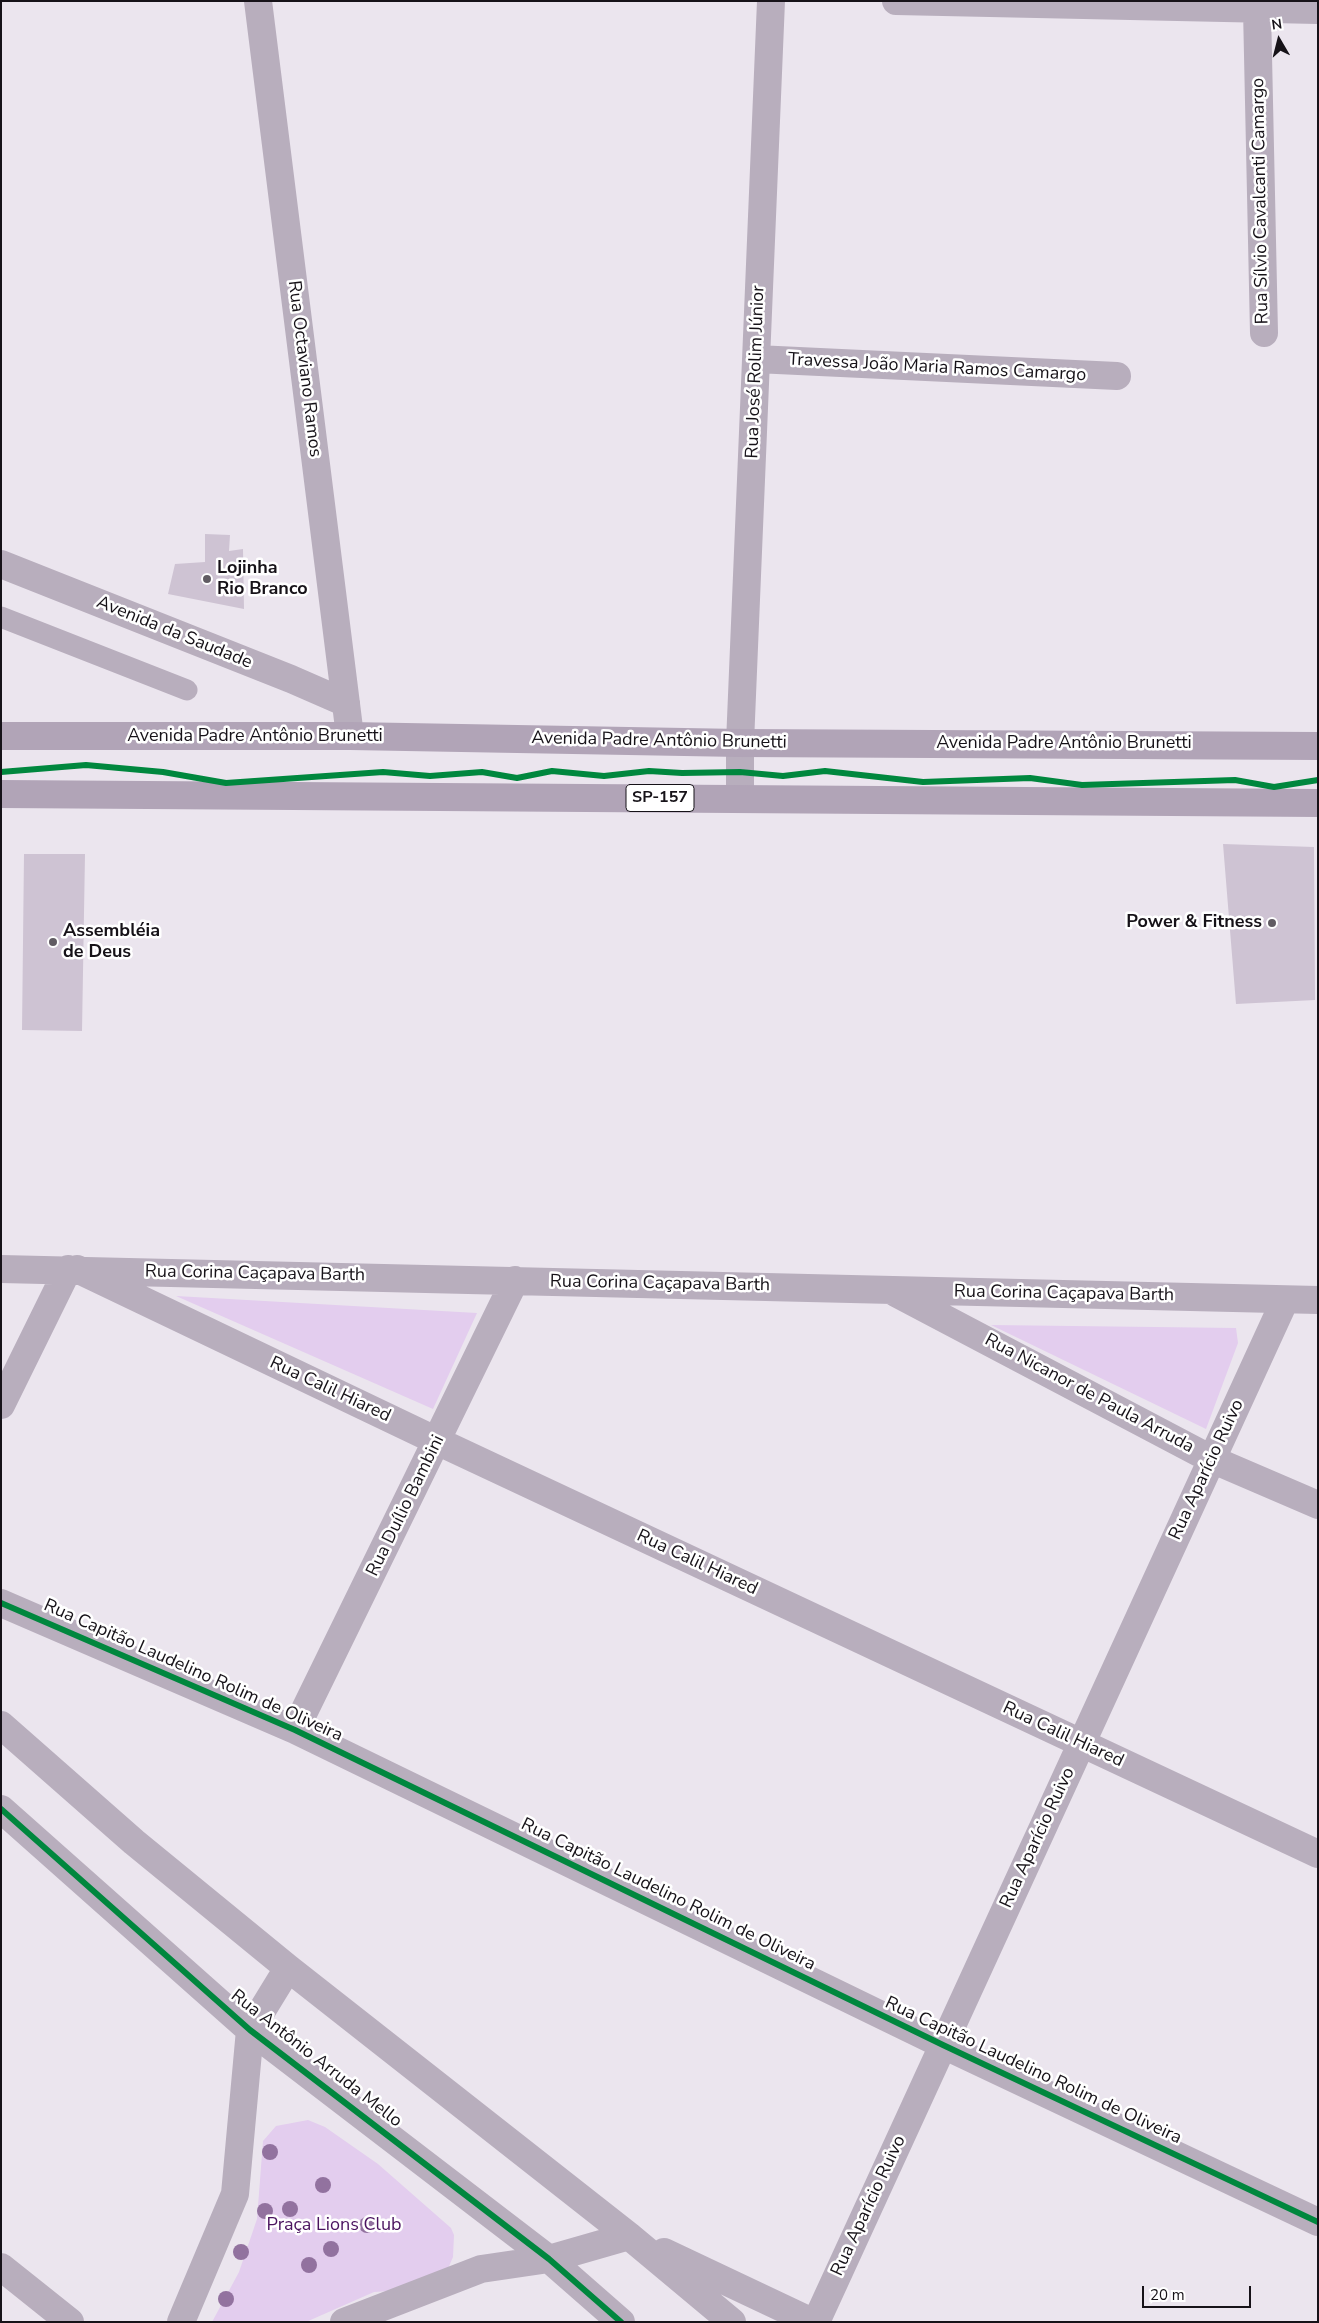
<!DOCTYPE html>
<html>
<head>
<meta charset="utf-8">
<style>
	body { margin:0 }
	#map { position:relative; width:1319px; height:2323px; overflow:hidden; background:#ebe5ee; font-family:"Nunito Sans",sans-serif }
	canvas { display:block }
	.frame { position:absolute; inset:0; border:2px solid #161218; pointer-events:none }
	.north { position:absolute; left:1254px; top:15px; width:50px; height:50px; -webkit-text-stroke:4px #fff; paint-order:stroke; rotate:352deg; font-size:14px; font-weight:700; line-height:20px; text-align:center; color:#161218 }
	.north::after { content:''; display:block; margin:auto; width:18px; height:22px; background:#161218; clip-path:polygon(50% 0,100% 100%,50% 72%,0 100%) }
	.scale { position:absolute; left:1142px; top:2286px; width:109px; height:22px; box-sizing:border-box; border:2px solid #161218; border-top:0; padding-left:6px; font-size:15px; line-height:18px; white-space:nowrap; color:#161218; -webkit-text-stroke:4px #fff; paint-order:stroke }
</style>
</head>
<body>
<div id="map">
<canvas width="1319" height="2323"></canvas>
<div class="frame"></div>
<div class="north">N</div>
<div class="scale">20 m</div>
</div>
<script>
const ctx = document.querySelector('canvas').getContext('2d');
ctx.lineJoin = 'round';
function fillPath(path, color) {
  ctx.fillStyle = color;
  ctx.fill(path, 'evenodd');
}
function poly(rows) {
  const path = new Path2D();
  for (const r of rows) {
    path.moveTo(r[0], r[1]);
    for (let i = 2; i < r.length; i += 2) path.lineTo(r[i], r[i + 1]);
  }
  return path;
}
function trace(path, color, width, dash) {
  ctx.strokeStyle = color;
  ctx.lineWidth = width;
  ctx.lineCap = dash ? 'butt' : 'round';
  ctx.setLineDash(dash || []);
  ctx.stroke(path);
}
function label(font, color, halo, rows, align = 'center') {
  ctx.font = font + ' "Nunito Sans",sans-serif';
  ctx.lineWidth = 5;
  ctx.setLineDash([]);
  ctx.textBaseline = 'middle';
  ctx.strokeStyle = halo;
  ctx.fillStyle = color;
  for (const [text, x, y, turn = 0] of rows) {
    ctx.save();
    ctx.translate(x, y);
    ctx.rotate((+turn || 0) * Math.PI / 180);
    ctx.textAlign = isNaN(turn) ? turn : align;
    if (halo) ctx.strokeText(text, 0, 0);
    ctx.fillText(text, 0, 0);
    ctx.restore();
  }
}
fillPath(poly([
	[176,1296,477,1313,433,1409],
	[991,1325,1236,1328,1238,1343,1206,1429],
	[308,2120,325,2127,378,2164,451,2228,454,2235,453,2257,444,2278,422,2289,374,2292,306,2322,212,2322,239,2272,257,2219,263,2141,276,2126]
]), '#e3cdee');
fillPath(poly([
	[205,534,230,535,229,551,243,549,244,609,168,594,175,564,205,562],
	[1223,844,1314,847,1315,1000,1236,1004],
	[24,854,85,854,82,1031,22,1030]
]), '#cec3d3');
trace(poly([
	[1,617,187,690]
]), '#b8aebd', 21);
trace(poly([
	[258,1,350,736],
	[896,1,1318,10],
	[1257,9,1264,333],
	[756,359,1117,376],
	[1,564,291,679,346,703],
	[740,799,740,743,771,1],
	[1,1269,1318,1300],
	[77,1269,437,1441,1318,1854],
	[896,1293,1211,1459,1318,1505],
	[1,1405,68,1269],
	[1,1603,295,1730,943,2045,1318,2222],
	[1,1725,134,1842,288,1968,629,2236,732,2322],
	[295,1730,515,1280],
	[1,1809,250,2030,549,2259,621,2322],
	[664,2252,812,2322],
	[1,2267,70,2322],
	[181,2322,235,2194,250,2030,288,1968],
	[344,2322,481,2269,549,2259,629,2236],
	[816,2322,1285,1300]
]), '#b8aebd', 28);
trace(poly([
	[1,736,350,736,740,743,1318,746],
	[1,794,1318,803]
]), '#b1a4b7', 28);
trace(poly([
	[1,772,86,765,163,772,226,783,383,772,430,776,482,772,517,778,552,771,604,776,649,771,682,773,740,772,783,776,825,771,923,782,1030,778,1082,785,1235,780,1274,787,1318,780],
	[1,1603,295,1730,943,2045,1318,2222],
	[1,1809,250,2030,549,2259,621,2322]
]), '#00873e', 6);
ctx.fillStyle = '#92729f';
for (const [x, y] of [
	[270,2152],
	[323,2185],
	[290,2209],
	[265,2211],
	[367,2225],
	[331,2249],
	[241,2252],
	[309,2265],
	[226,2299]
]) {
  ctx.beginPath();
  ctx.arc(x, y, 8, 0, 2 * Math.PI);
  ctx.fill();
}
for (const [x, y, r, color] of [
	[207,579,5,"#615c63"],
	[1272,923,5,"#615c63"],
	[53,942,5,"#615c63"]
]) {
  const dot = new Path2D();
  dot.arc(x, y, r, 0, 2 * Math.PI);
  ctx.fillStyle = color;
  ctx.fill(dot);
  trace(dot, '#fff', 2);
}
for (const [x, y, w] of [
	[660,798,68]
]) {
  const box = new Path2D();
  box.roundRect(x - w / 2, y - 13.5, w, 27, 4);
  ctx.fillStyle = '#fff';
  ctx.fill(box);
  trace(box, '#161218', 1);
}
label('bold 16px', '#161218', null, [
	["SP-157",660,798]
]);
label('18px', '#161218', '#fff', [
	["Rua Sílvio Cavalcanti Camargo",1261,201,-91],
	["Travessa João Maria Ramos Camargo",937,368,3],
	["Rua Octaviano Ramos",304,369,83],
	["Rua José Rolim Júnior",756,372,-88],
	["Avenida da Saudade",174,633,22],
	["Avenida Padre Antônio Brunetti",255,737],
	["Avenida Padre Antônio Brunetti",659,741,1],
	["Avenida Padre Antônio Brunetti",1064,744],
	["Rua Corina Caçapava Barth",255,1274,1],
	["Rua Corina Caçapava Barth",660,1284,1],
	["Rua Corina Caçapava Barth",1064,1294,1],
	["Rua Calil Hiared",330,1390,25],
	["Rua Nicanor de Paula Arruda",1089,1394,28],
	["Rua Aparício Ruivo",1207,1470,-65],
	["Rua Duílio Bambini",406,1506,-64],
	["Rua Calil Hiared",697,1563,25],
	["Rua Capitão Laudelino Rolim de Oliveira",193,1671,24],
	["Rua Calil Hiared",1063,1735,25],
	["Rua Aparício Ruivo",1038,1838,-65],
	["Rua Capitão Laudelino Rolim de Oliveira",668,1895,26],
	["Rua Antônio Arruda Mello",316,2059,38],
	["Rua Capitão Laudelino Rolim de Oliveira",1033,2071,25],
	["Rua Aparício Ruivo",869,2206,-65]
]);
label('bold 18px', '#161218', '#fff', [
	["Lojinha",217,569],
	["Rio Branco",217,590],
	["Power & Fitness",1262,923,"right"],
	["Assembléia",63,932],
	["de Deus",63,953]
], 'left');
label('18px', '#4a135f', '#fff', [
	["Praça Lions Club",334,2226]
]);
</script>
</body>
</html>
